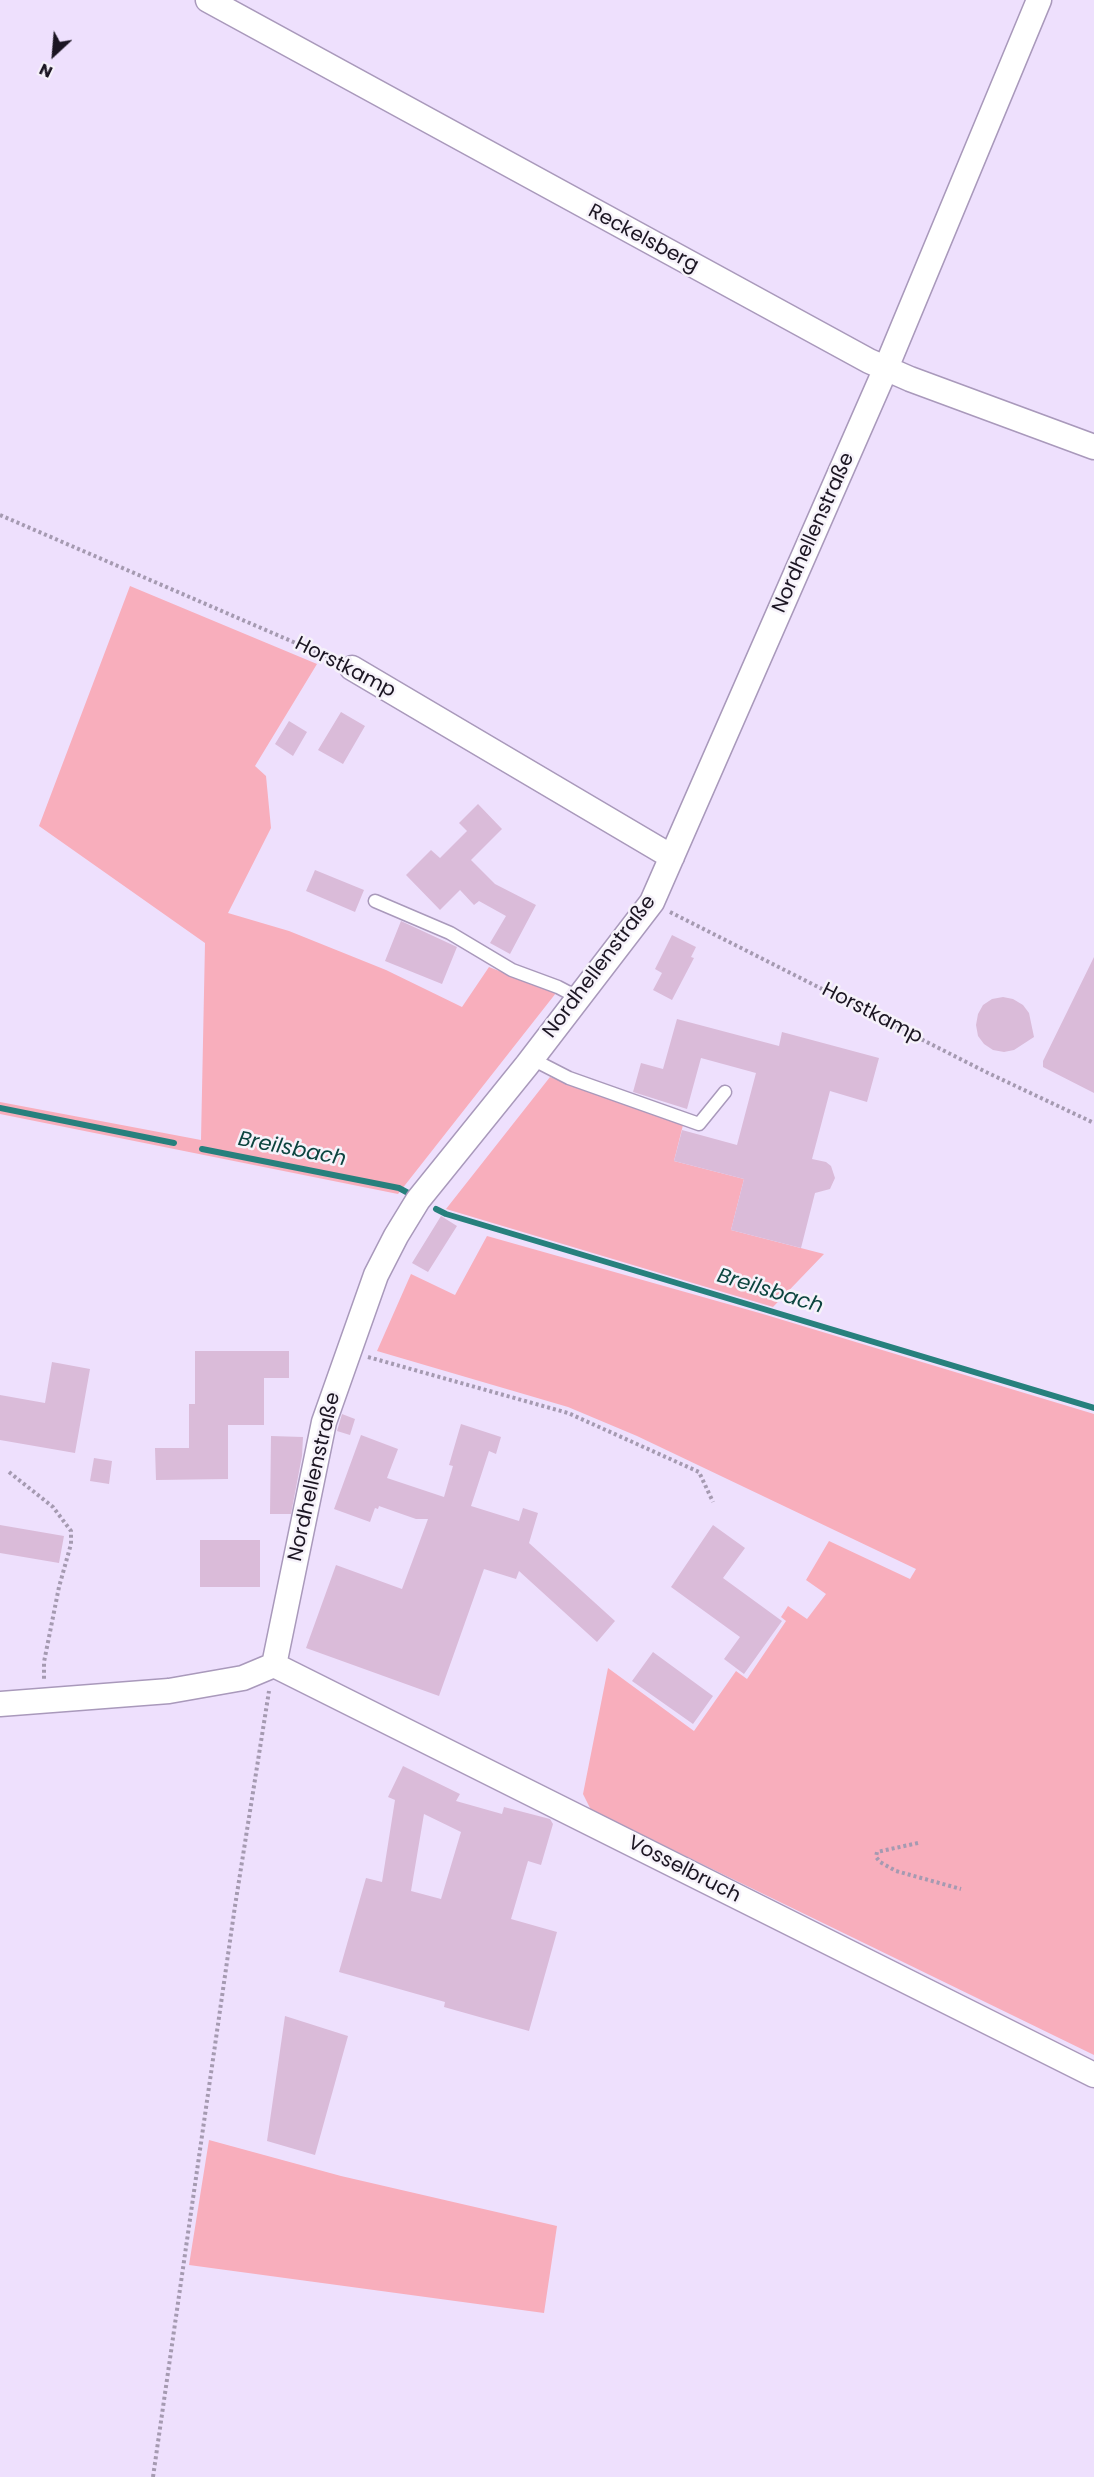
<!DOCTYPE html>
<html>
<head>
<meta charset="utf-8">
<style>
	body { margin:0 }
	#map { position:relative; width:1094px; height:2477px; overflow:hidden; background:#eee0fd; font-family:Poppins,sans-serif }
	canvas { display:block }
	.north { position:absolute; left:24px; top:24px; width:60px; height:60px; -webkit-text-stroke:4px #f6f2fa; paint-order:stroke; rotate:206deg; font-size:16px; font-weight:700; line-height:24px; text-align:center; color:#1b1522 }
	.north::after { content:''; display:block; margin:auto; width:21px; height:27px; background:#1b1522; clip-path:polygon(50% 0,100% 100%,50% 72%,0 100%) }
</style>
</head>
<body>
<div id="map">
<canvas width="1094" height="2477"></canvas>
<div class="north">N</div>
</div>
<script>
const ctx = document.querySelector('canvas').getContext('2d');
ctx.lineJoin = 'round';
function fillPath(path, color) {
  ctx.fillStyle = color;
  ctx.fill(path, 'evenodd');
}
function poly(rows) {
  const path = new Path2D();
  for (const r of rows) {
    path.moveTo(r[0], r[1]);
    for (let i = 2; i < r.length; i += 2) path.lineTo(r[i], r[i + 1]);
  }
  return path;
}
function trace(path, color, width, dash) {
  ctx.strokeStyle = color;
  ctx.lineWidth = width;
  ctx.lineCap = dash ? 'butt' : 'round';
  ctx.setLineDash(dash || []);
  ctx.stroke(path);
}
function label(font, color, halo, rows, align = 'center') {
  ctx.font = font + ' Poppins,sans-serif';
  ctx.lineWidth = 5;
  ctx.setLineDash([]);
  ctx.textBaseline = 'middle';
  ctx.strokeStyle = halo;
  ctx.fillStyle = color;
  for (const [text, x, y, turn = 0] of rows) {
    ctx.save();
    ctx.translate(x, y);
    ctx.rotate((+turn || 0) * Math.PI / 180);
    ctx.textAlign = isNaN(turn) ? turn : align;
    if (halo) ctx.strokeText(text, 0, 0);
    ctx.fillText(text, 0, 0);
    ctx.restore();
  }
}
fillPath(poly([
	[130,586,317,664,255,766,266,776,271,828,228,913,289,931,386,970,462,1007,489,967,556,993,398,1194,0,1114,0,1102,201,1140,205,943,39,826],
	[550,1077,683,1125,674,1161,744,1179,731,1230,824,1254,773,1307,446,1209],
	[487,1236,763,1314,1094,1414,1094,2055,591,1810,583,1794,608,1668,694,1731,736,1671,747,1679,786,1621,781,1617,788,1606,807,1619,826,1594,806,1580,829,1541,910,1579,916,1569,637,1436,568,1407,377,1351,411,1274,455,1295],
	[209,2140,341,2176,557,2226,544,2313,189,2265]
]), '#f8aebc');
trace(poly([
	[0,1108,174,1143],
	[202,1149,399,1188,410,1194],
	[436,1209,446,1214,1094,1408]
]), '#27807d', 6);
fillPath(poly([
	[341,712,365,726,343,764,318,750],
	[289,721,307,732,293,756,275,744],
	[478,804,502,829,471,860,495,884,536,905,510,954,490,943,506,916,479,901,474,905,460,890,440,910,406,875,431,850,440,858,467,831,459,823],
	[315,870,364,890,355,912,306,891],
	[401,921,457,947,442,984,385,961],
	[672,935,696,947,691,957,694,958,672,1000,653,990,662,973,655,969],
	[1094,957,1094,1093,1043,1067,1043,1061],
	[1003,997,1013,999,1023,1005,1029,1013,1034,1037,1014,1050,1004,1052,993,1050,984,1044,978,1036,976,1025,978,1014,983,1005,992,999],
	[677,1019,779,1046,782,1032,879,1058,867,1102,830,1091,812,1159,826,1162,831,1166,835,1178,830,1189,815,1193,801,1248,731,1230,744,1179,674,1161,682,1130,737,1145,756,1073,701,1058,687,1109,633,1092,641,1063,663,1069],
	[441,1216,457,1226,428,1272,412,1263],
	[195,1351,289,1351,289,1378,264,1378,264,1425,228,1425,228,1479,156,1480,155,1448,189,1448,189,1404,195,1404],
	[52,1362,90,1369,75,1453,0,1440,0,1395,45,1403],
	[342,1414,355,1419,350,1435,337,1431],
	[461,1424,501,1437,496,1454,489,1451,471,1506,519,1521,523,1508,538,1513,529,1543,615,1621,597,1642,519,1571,516,1579,484,1569,439,1696,306,1648,336,1565,402,1589,428,1519,416,1519,379,1506,378,1509,375,1508,370,1522,334,1509,361,1435,398,1449,387,1478,444,1497,453,1466,449,1465],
	[271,1436,303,1437,302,1456,291,1514,270,1514],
	[94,1458,112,1461,109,1484,90,1481],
	[0,1525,64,1536,59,1563,0,1553],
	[713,1525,745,1548,723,1578,782,1621,744,1674,724,1659,740,1637,671,1587],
	[200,1540,260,1540,260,1587,200,1587],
	[653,1652,713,1696,693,1724,632,1681],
	[403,1766,460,1794,456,1801,502,1814,504,1807,550,1819,553,1824,541,1865,528,1861,511,1919,557,1932,529,2031,444,2007,445,2002,339,1972,366,1878,382,1882,395,1800,388,1797],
	[424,1814,461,1832,441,1899,411,1891],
	[285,2016,348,2036,315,2155,267,2141]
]), '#dabbd9');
const lane = poly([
	[375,901,450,933,512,970,558,987,579,998],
	[532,1059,569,1078,699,1124,725,1092]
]);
const street = poly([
	[208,0,869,361,910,379,1094,447],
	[352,668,672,857],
	[274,1665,324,1422,376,1275,396,1236,418,1200,527,1065,652,902,886,368,1039,0],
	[274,1665,1094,2075],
	[0,1704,169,1691,243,1678,274,1665]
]);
trace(lane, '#a999bb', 15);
trace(street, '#a999bb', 27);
trace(poly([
	[0,515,335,660],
	[670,912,986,1072,1094,1123],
	[368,1357,568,1413,699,1472,713,1502],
	[9,1472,53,1507,71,1531,71,1544,59,1587,44,1662,44,1681],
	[918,1843,877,1852,876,1857,880,1862,896,1871,961,1889],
	[153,2477,235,1906,269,1691]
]), '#a59ab1', 4, [3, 3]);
trace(lane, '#fff', 12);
trace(street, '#fff', 24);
label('20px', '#1b1522', '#f6f2fa', [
	["Reckelsberg",643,239,28],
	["Nordhellenstraße",814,533,-66],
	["Horstkamp",345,668,27],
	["Nordhellenstraße",600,967,-53],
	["Horstkamp",872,1014,27],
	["Nordhellenstraße",315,1477,-77],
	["Vosselbruch",684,1870,27]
]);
label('italic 21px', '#0c443f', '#f6f2fa', [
	["Breilsbach",292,1150,11],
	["Breilsbach",770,1292,17]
]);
</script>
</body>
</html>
